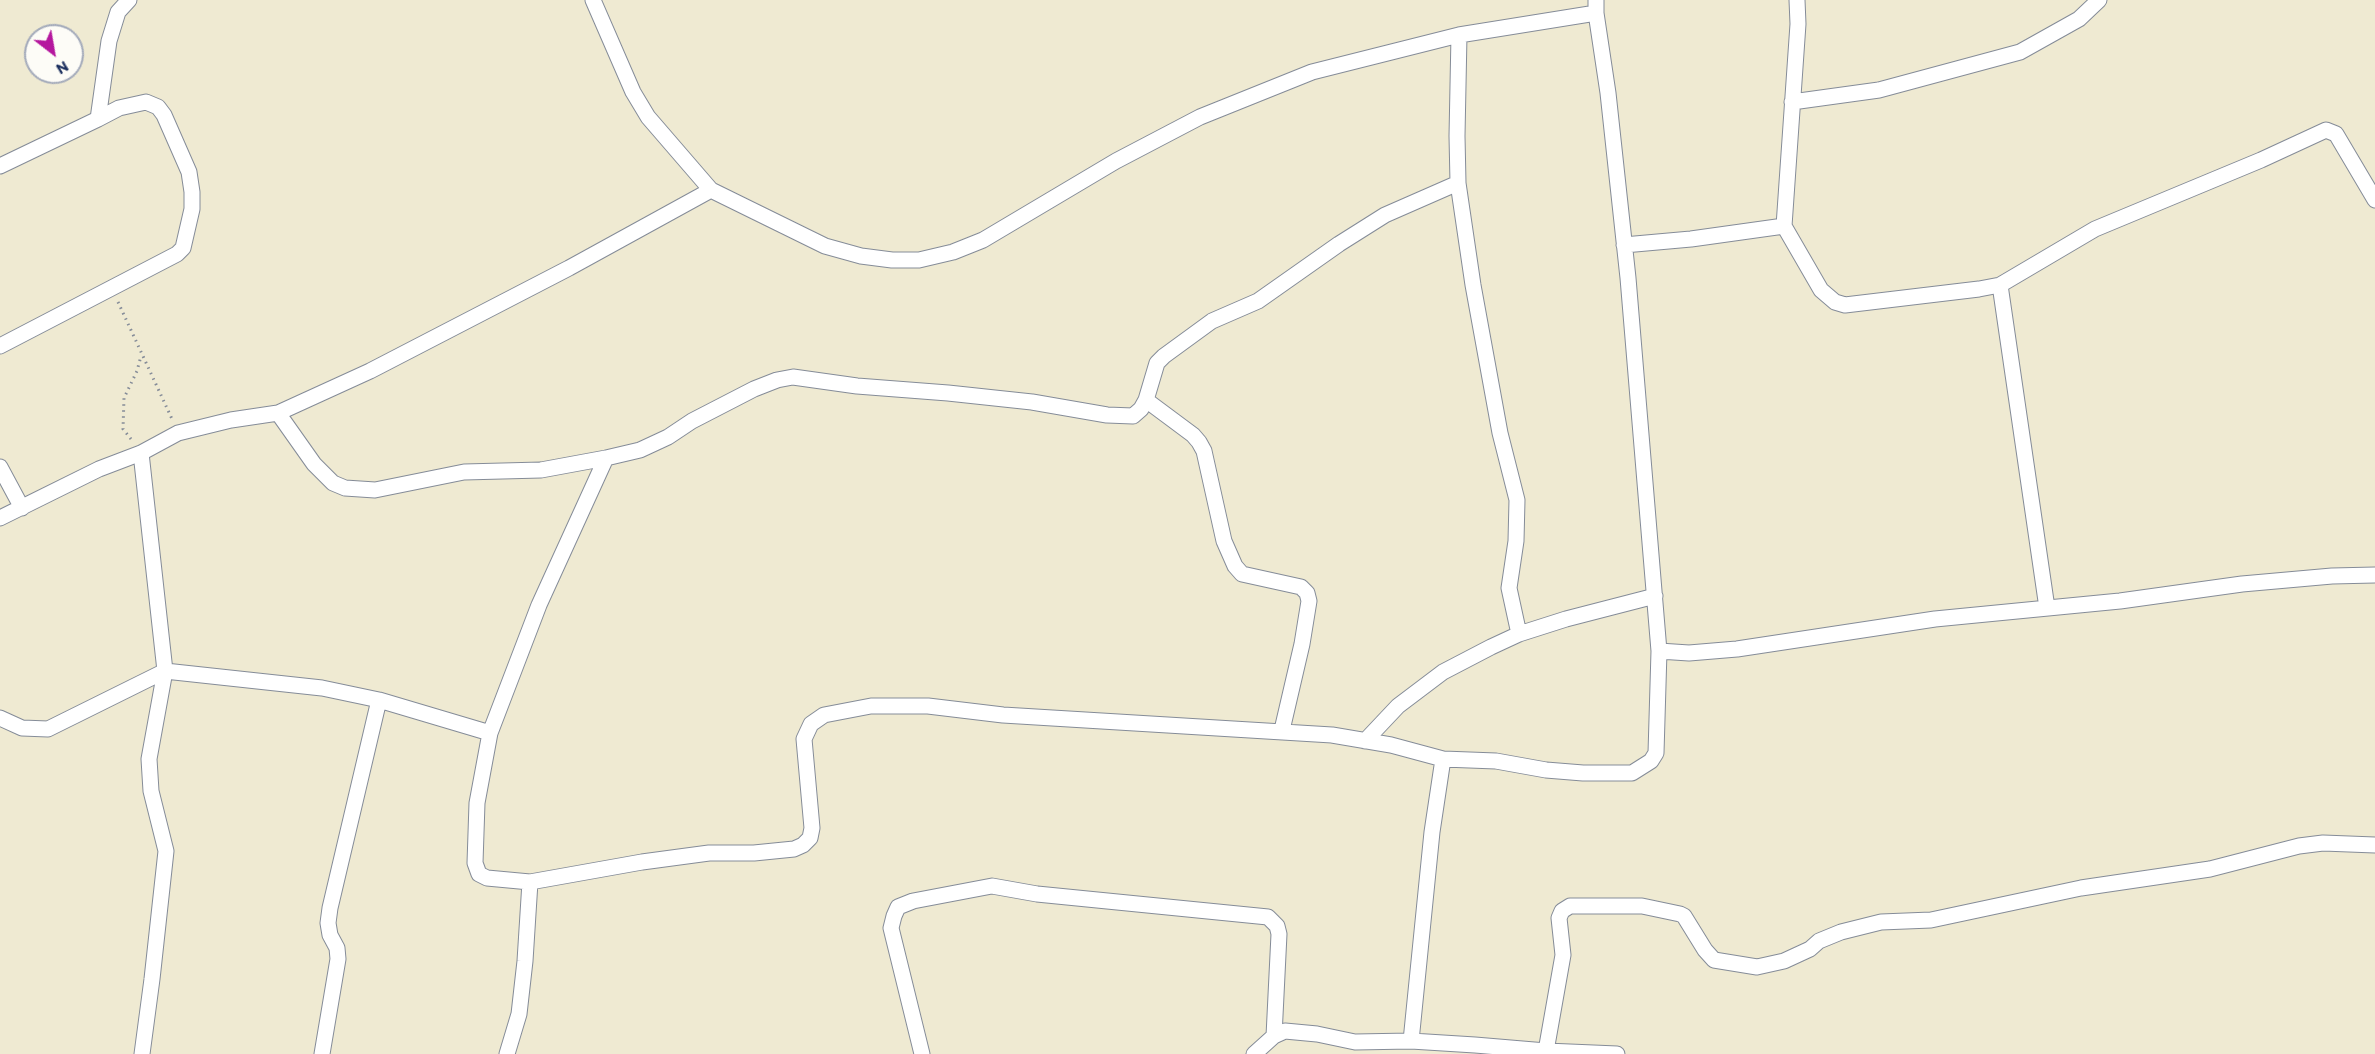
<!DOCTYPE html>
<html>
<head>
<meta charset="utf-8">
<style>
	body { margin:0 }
	#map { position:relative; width:2375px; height:1054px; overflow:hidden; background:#efead2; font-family:Itim,sans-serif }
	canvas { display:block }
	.north { position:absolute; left:24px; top:24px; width:60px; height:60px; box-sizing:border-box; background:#fdfcf7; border:2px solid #a3aaba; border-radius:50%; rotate:149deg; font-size:16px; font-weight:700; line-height:24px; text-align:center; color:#1b2f5e }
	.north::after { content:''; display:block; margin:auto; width:21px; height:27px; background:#b5179e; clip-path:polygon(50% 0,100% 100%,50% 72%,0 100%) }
</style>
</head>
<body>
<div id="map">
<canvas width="2375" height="1054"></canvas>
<div class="north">N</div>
</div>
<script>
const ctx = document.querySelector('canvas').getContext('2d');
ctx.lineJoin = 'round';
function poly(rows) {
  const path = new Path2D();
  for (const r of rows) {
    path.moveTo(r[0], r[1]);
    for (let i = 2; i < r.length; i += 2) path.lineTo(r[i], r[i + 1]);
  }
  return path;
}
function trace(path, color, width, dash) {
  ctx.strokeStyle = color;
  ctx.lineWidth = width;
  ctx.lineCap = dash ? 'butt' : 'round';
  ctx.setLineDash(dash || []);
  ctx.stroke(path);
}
const minor = poly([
	[593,0,633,92,648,117,711,190],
	[1596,0,1596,13,1608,93,1628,278,1659,651,1689,653,1737,649,1935,619,2120,601,2242,584,2332,576,2375,575],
	[1792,102,1879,90,2020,52,2079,19,2099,0],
	[0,166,98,119,109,41,118,12,129,0],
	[1458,183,1473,285,1500,433,1517,500,1516,541,1509,588,1519,634],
	[1784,226,1821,290,1835,302,1845,305,1979,289,2000,285,2095,229,2261,160,2326,130,2336,134,2375,200],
	[1624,245,1691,239,1784,226,1798,24,1797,0],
	[2000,285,2047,608],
	[0,346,177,254,183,248,192,209,192,192,189,172,164,115,158,107,146,102,119,108,98,119],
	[1146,400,1193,435,1199,442,1204,451,1224,541,1235,566,1242,574,1301,587,1307,593,1309,601,1302,644,1282,730],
	[278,413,314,464,333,483,345,488,375,490,464,472,541,470,606,458,640,450,668,437,692,421,754,389,777,380,793,377,857,386,948,393,1032,402,1107,415,1133,416,1141,409,1146,400,1157,363,1164,356,1212,321,1258,301,1339,244,1385,215,1458,183,1457,136,1459,35],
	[141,453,165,671,322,688,379,700,490,733],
	[606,458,539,605,490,733,477,803,475,863,479,874,487,878,530,882,642,862,709,853,754,853,794,849,803,845,810,838,812,828,804,739,811,724,824,715,871,706,928,706,1003,715,1332,735,1391,745,1443,759,1496,761,1546,770,1583,773,1632,773,1651,761,1656,753,1659,651],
	[0,467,22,508],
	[0,518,99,469,141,453,178,433,231,420,278,413,370,371,569,268,711,190,825,246,861,256,892,260,919,260,953,252,983,240,1116,161,1200,117,1312,72,1459,35,1596,13],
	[0,718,22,728,48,729,165,671],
	[1365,741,1398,706,1443,672,1491,647,1519,634,1566,619,1655,596],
	[1411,1041,1432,832,1443,759],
	[142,1054,152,979,166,851,151,791,149,759,165,671],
	[322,1054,338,959,337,948,330,935,328,923,330,908,379,700],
	[507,1054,519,1014,525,961,530,882],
	[922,1054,891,928,894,916,898,907,913,901,992,886,1037,894,1268,917,1277,926,1279,934,1274,1036],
	[1254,1054,1274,1036,1285,1031,1317,1034,1355,1042,1411,1041,1475,1045,1546,1051,1546,1054],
	[1617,1054,1546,1051,1563,955,1559,918,1562,911,1570,906,1642,906,1680,914,1684,916,1705,950,1714,960,1757,967,1784,961,1810,949,1819,941,1841,932,1881,922,1931,920,2081,888,2210,869,2299,846,2323,843,2375,845]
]);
trace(minor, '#858c98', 17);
trace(poly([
	[118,302,172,419],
	[131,439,123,429,124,398,137,371,141,356]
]), '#858c98', 3, [1.5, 4.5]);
trace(minor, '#fff', 15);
</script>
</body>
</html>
